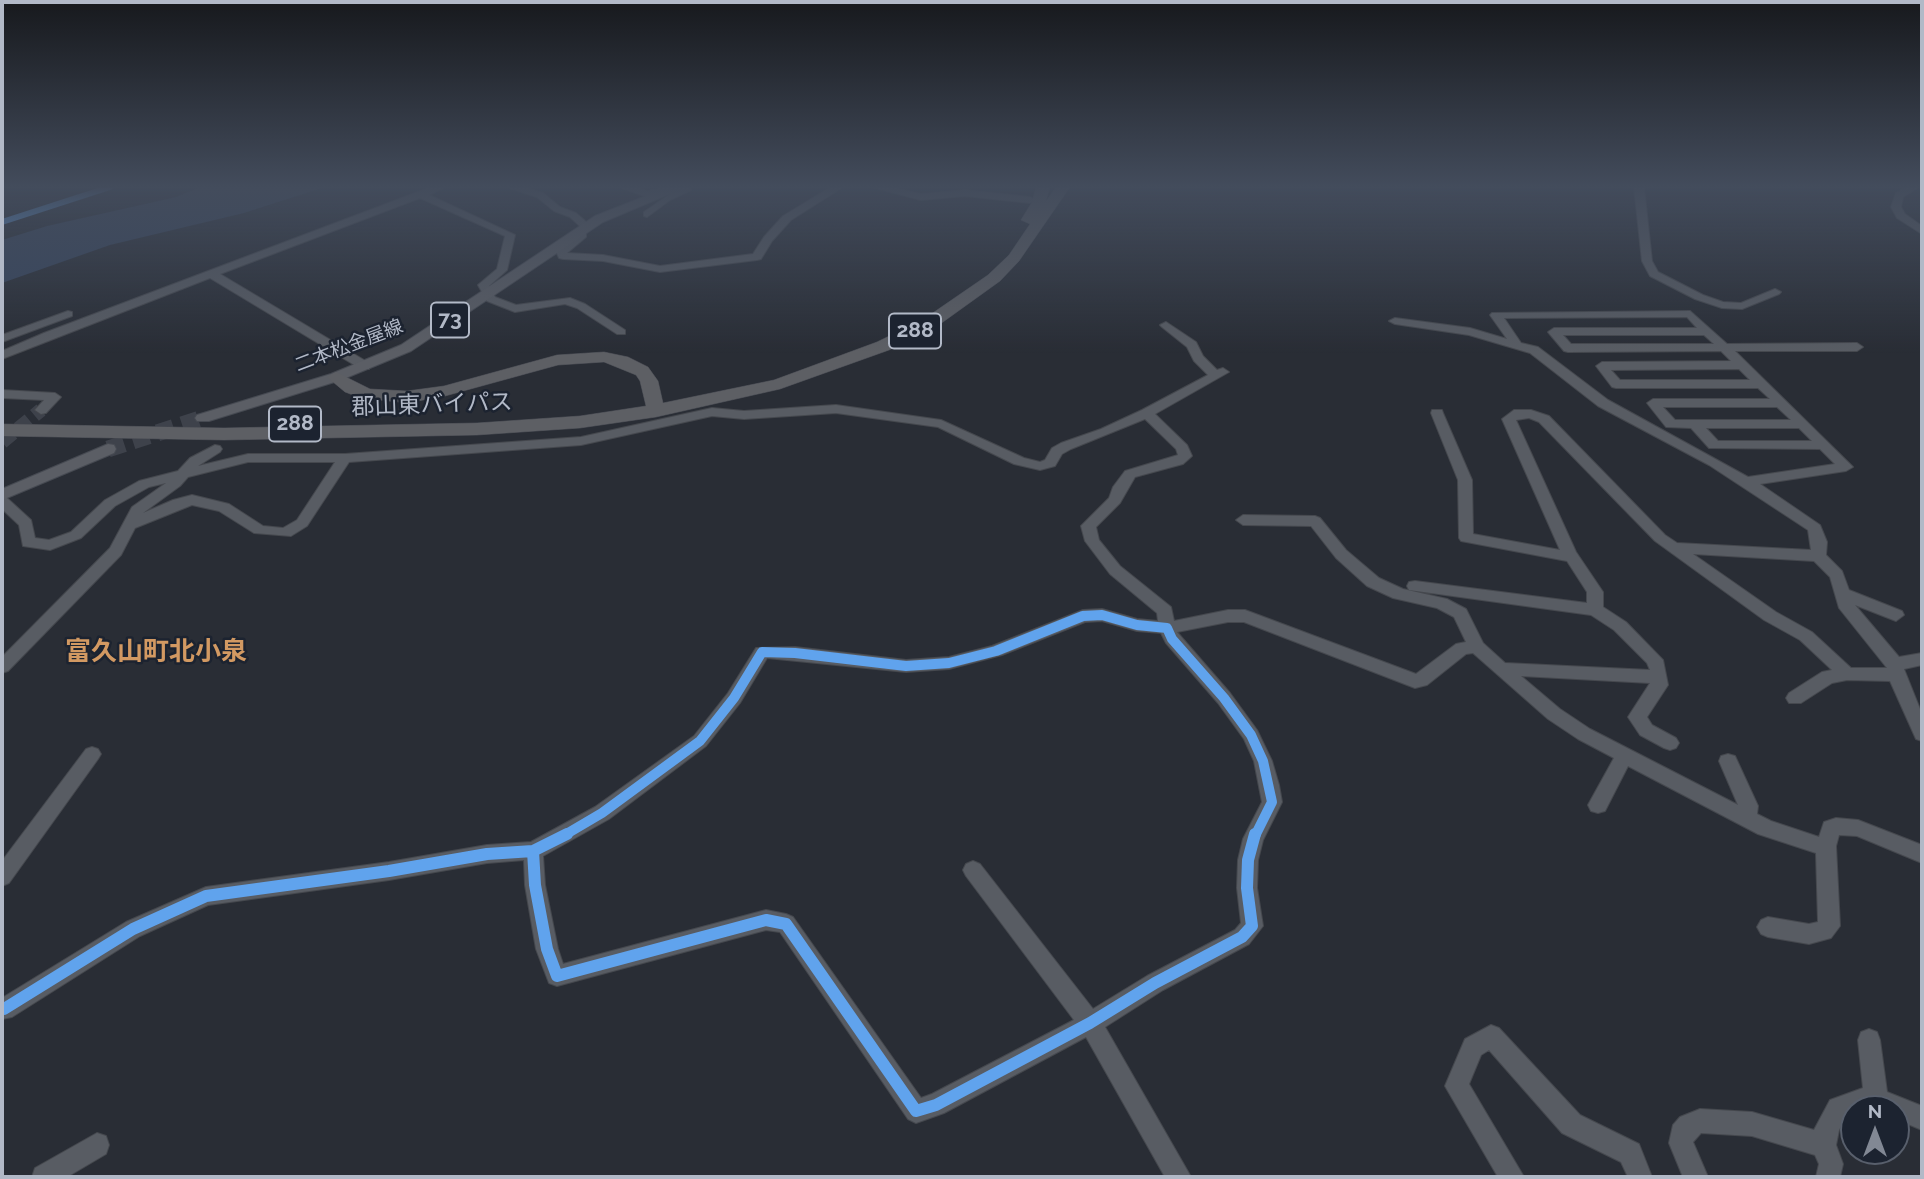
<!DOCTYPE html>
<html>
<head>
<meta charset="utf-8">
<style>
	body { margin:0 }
	#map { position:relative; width:1924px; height:1179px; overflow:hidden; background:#292d35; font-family:Raleway,sans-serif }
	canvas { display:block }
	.frame { position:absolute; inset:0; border:4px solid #b2b9c7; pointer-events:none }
	.north { position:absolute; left:1840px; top:1095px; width:70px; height:70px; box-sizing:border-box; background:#1c2330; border:2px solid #585f6c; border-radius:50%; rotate:0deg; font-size:19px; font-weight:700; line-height:28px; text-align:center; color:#b2b9c7 }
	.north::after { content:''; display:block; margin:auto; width:24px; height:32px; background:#828894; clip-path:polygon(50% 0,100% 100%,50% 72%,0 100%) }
</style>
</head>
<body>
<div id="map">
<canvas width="1924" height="1179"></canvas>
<div class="frame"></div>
<div class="north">N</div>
</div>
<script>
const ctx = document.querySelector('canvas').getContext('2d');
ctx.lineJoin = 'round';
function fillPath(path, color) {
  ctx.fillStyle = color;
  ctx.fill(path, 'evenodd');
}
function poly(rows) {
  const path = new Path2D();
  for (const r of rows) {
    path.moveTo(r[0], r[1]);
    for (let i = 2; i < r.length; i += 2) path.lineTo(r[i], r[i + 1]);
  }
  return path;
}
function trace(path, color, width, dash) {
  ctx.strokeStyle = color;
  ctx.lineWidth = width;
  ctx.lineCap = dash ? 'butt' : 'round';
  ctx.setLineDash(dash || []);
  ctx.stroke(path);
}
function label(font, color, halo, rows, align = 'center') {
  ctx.font = font + ' Raleway,"Noto Sans JP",sans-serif';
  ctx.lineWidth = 5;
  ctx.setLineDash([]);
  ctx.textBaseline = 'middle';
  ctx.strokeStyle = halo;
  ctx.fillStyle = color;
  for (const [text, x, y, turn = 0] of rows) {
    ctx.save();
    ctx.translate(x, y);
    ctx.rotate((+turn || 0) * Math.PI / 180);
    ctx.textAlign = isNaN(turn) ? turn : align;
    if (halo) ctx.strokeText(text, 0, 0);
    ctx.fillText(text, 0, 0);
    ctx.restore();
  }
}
fillPath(poly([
	[200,187,325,187,244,213,110,245,2,283,2,240,47,226,176,197]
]), '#36455e');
trace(poly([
	[2,442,41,410]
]), '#3e424b', 14, [14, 7]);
trace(poly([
	[108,449,203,418]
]), '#3e424b', 17, [17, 9]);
const minor = poly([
	[431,187,445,187,429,195,515,235,507,270,489,286,495,297,516,305,570,298,585,304,625,330,625,334,617,334,577,308,565,304,515,312,487,301,478,285,497,269,505,236,420,198,220,274,369,363,369,369,361,369,210,278,2,359,2,351,44,333,431,187],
	[506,187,523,187,543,193,560,207,576,213,592,227,583,229,570,217,554,211,537,197,506,187],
	[619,187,635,187,647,191,668,187,673,188,673,192,681,187,691,187,691,190,670,200,647,217,644,216,644,212,673,192,647,197,619,187],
	[831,187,843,187,791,220,772,241,761,259,757,260,660,272,603,261,563,259,559,258,556,251,576,236,575,232,580,229,586,232,586,237,567,253,603,255,660,266,753,254,764,237,783,216,831,187],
	[872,187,891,187,921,194,965,190,1030,197,1035,200,1030,203,965,196,921,200,872,187],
	[1634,187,1644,187,1652,261,1658,272,1703,295,1723,302,1741,303,1775,289,1781,292,1779,294,1742,309,1722,308,1695,299,1650,276,1642,261,1634,187],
	[1907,187,1919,187,1903,197,1901,207,1905,214,1922,226,1922,234,1897,218,1891,207,1896,193,1907,187],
	[68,311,72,312,72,316,2,342,2,335,68,311],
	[1690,311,1727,344,1857,343,1863,347,1857,351,1735,351,1853,467,1846,471,1760,484,1820,525,1827,542,1826,555,1842,571,1849,590,1902,611,1904,615,1896,621,1855,605,1899,657,1922,653,1922,665,1904,669,1922,714,1922,741,1916,739,1890,681,1847,680,1832,683,1801,703,1789,703,1786,698,1789,693,1822,672,1832,670,1800,640,1764,620,1655,541,1539,422,1529,418,1516,420,1576,552,1603,592,1603,607,1626,622,1663,660,1668,685,1647,717,1652,725,1676,738,1679,743,1676,748,1670,750,1664,748,1640,735,1628,717,1650,683,1521,676,1560,709,1590,729,1738,805,1719,761,1721,756,1728,754,1735,756,1758,806,1757,814,1771,821,1819,837,1824,822,1836,818,1858,820,1922,845,1922,863,1857,836,1839,835,1836,846,1840,926,1831,938,1809,944,1768,937,1761,934,1757,927,1761,920,1768,917,1809,924,1818,922,1816,853,1758,834,1628,766,1605,811,1598,813,1591,811,1588,805,1614,758,1578,739,1548,719,1473,653,1466,654,1427,685,1415,688,1244,622,1228,622,1177,632,1230,693,1257,730,1272,761,1279,785,1282,802,1263,840,1258,860,1257,888,1263,926,1249,944,1163,990,1105,1027,1191,1177,1165,1177,1086,1037,944,1113,916,1123,908,1119,780,932,766,930,557,986,549,983,536,949,525,885,524,860,487,863,389,880,208,905,140,936,12,1017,2,1019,2,998,126,922,206,887,389,862,487,845,531,842,595,807,694,736,728,693,756,648,795,647,906,660,949,657,992,646,1083,610,1102,609,1137,619,1158,621,1157,613,1110,574,1085,541,1081,526,1109,498,1113,487,1125,471,1178,455,1176,449,1145,419,1071,449,1062,454,1055,466,1040,470,1014,464,938,427,836,413,744,419,712,416,581,445,349,462,307,526,291,536,254,533,219,511,192,505,135,528,121,555,8,671,2,673,2,657,110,548,132,507,166,483,149,487,115,506,81,538,50,550,23,546,19,525,2,509,2,497,7,498,31,520,35,538,49,540,71,532,105,500,139,481,178,471,190,458,215,445,220,446,222,449,220,452,198,466,248,454,345,454,581,437,712,408,744,411,836,405,941,420,1024,458,1040,462,1045,460,1052,448,1061,443,1101,429,1142,410,1208,375,1194,361,1187,347,1162,327,1160,325,1166,322,1196,342,1203,356,1217,370,1223,368,1229,372,1155,414,1187,445,1192,456,1183,464,1135,477,1120,503,1096,527,1099,540,1120,566,1171,607,1174,621,1228,610,1245,610,1416,674,1456,644,1466,642,1454,617,1437,608,1393,598,1367,586,1336,558,1311,526,1243,525,1236,520,1243,515,1315,516,1320,518,1346,550,1379,578,1403,589,1447,599,1466,609,1483,643,1505,663,1650,670,1647,663,1614,630,1591,615,1409,590,1407,586,1409,582,1415,581,1587,603,1587,592,1567,561,1461,541,1459,538,1458,480,1431,413,1432,410,1442,410,1443,413,1472,480,1473,534,1560,550,1502,419,1514,410,1531,410,1549,416,1665,535,1677,543,1811,550,1808,530,1709,465,1598,406,1530,353,1469,335,1395,324,1389,321,1395,318,1470,328,1507,339,1490,315,1492,313,1690,311],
	[1687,317,1697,328,1554,328,1548,332,1564,351,1568,352,1721,351,1731,361,1602,362,1596,366,1612,387,1616,388,1758,388,1770,399,1653,399,1647,403,1666,427,1691,428,1709,448,1820,449,1835,464,1748,477,1608,400,1538,347,1521,343,1504,318,1687,317],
	[1563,335,1704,335,1714,344,1571,344,1563,335],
	[1739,369,1750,380,1620,380,1611,370,1739,369],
	[1663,407,1777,407,1791,420,1675,420,1663,407],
	[1706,428,1799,428,1812,441,1718,441,1706,428],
	[248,462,335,462,297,520,283,528,263,526,229,504,192,495,173,500,143,513,180,486,188,477,248,462],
	[1693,554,1814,561,1830,577,1839,608,1887,668,1851,668,1812,632,1776,612,1693,554],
	[1102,621,1137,631,1161,633,1166,643,1218,703,1244,739,1254,761,1262,802,1243,839,1238,860,1237,888,1241,923,1235,930,1147,976,1093,1009,980,864,973,861,966,864,963,870,966,876,1074,1020,932,1094,921,1098,793,917,786,914,766,910,563,964,558,949,545,885,543,856,609,819,706,746,740,703,767,658,906,672,949,669,1002,655,1085,622,1102,621],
	[2,390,55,393,61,397,46,413,41,414,35,410,44,400,2,398,2,390],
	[92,747,98,749,101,754,98,759,9,883,2,886,2,861,86,749,92,747],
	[1491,1025,1499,1028,1580,1115,1639,1144,1652,1177,1628,1177,1621,1162,1562,1133,1489,1050,1481,1055,1469,1084,1524,1177,1498,1177,1445,1086,1465,1039,1491,1025],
	[1869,1029,1877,1032,1880,1040,1887,1092,1922,1106,1922,1130,1896,1119,1896,1109,1854,1109,1854,1113,1846,1116,1839,1130,1836,1145,1843,1164,1840,1177,1816,1177,1819,1164,1815,1155,1752,1136,1701,1133,1693,1142,1708,1177,1683,1177,1669,1143,1673,1125,1680,1117,1700,1109,1752,1112,1814,1130,1830,1100,1863,1088,1858,1040,1861,1032,1869,1029],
	[97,1133,106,1136,109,1145,106,1154,67,1177,32,1177,35,1168,97,1133]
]);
const major = poly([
	[669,187,686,187,603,222,411,351,341,380,209,421,197,421,195,418,197,415,331,374,401,345,595,216,669,187],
	[108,444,114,445,116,449,114,453,2,500,2,489,108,444]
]);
const highway = poly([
	[1036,187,1050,187,1046,201,1056,187,1070,187,1019,261,1000,281,936,327,889,350,780,389,656,417,580,428,477,435,224,440,2,436,2,424,224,428,477,423,580,416,646,406,640,381,636,375,604,362,558,365,445,396,407,403,361,398,345,392,327,377,336,372,370,389,407,391,444,386,557,355,604,352,628,357,648,367,658,381,663,403,774,380,877,342,924,319,988,275,1009,255,1030,224,1021,220,1032,202,1036,187]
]);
trace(minor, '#45484e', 2);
trace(major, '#464a52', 2);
trace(highway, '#464951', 1);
fillPath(minor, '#585c63');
fillPath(major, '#5b5e65');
fillPath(highway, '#5d5f64');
trace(poly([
	[2,222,110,187]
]), '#60a3ed', 6);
trace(poly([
	[563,836,602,813,700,741,734,698,762,652,795,653,906,666,949,663,996,651,1083,616,1102,615,1137,625,1167,628,1172,639,1224,698,1251,735,1263,761,1272,802,1255,836]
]), '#60a3ed', 10);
trace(poly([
	[533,851,535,885,547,949,557,976,766,920,786,924,916,1111,936,1105,1090,1023,1155,983,1242,937,1252,926,1247,888,1248,860,1255,834],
	[533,851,567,834],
	[4,1009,133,929,206,896,389,871,487,854,533,851]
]), '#60a3ed', 12);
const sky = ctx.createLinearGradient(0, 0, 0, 353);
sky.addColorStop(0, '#17191d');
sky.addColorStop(0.53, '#434c5c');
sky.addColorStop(1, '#434c5c00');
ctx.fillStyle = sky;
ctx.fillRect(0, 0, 1924, 353);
label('19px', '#b2b9c7', '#1c2330', [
	["二本松金屋線",349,346,-21]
]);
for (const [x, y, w] of [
	[450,320,38],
	[915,331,52],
	[295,424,52]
]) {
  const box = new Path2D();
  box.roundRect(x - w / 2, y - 17.5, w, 35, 5);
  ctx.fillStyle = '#1c2330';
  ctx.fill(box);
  trace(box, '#b2b9c7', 2);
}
label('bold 21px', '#b2b9c7', null, [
	["73",450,320],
	["288",915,331],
	["288",295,424]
]);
label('23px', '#b2b9c7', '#1c2330', [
	["郡山東バイパス",432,405,-2]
]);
label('bold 26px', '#d29962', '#1c2330', [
	["富久山町北小泉",156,652]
]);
</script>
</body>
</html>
